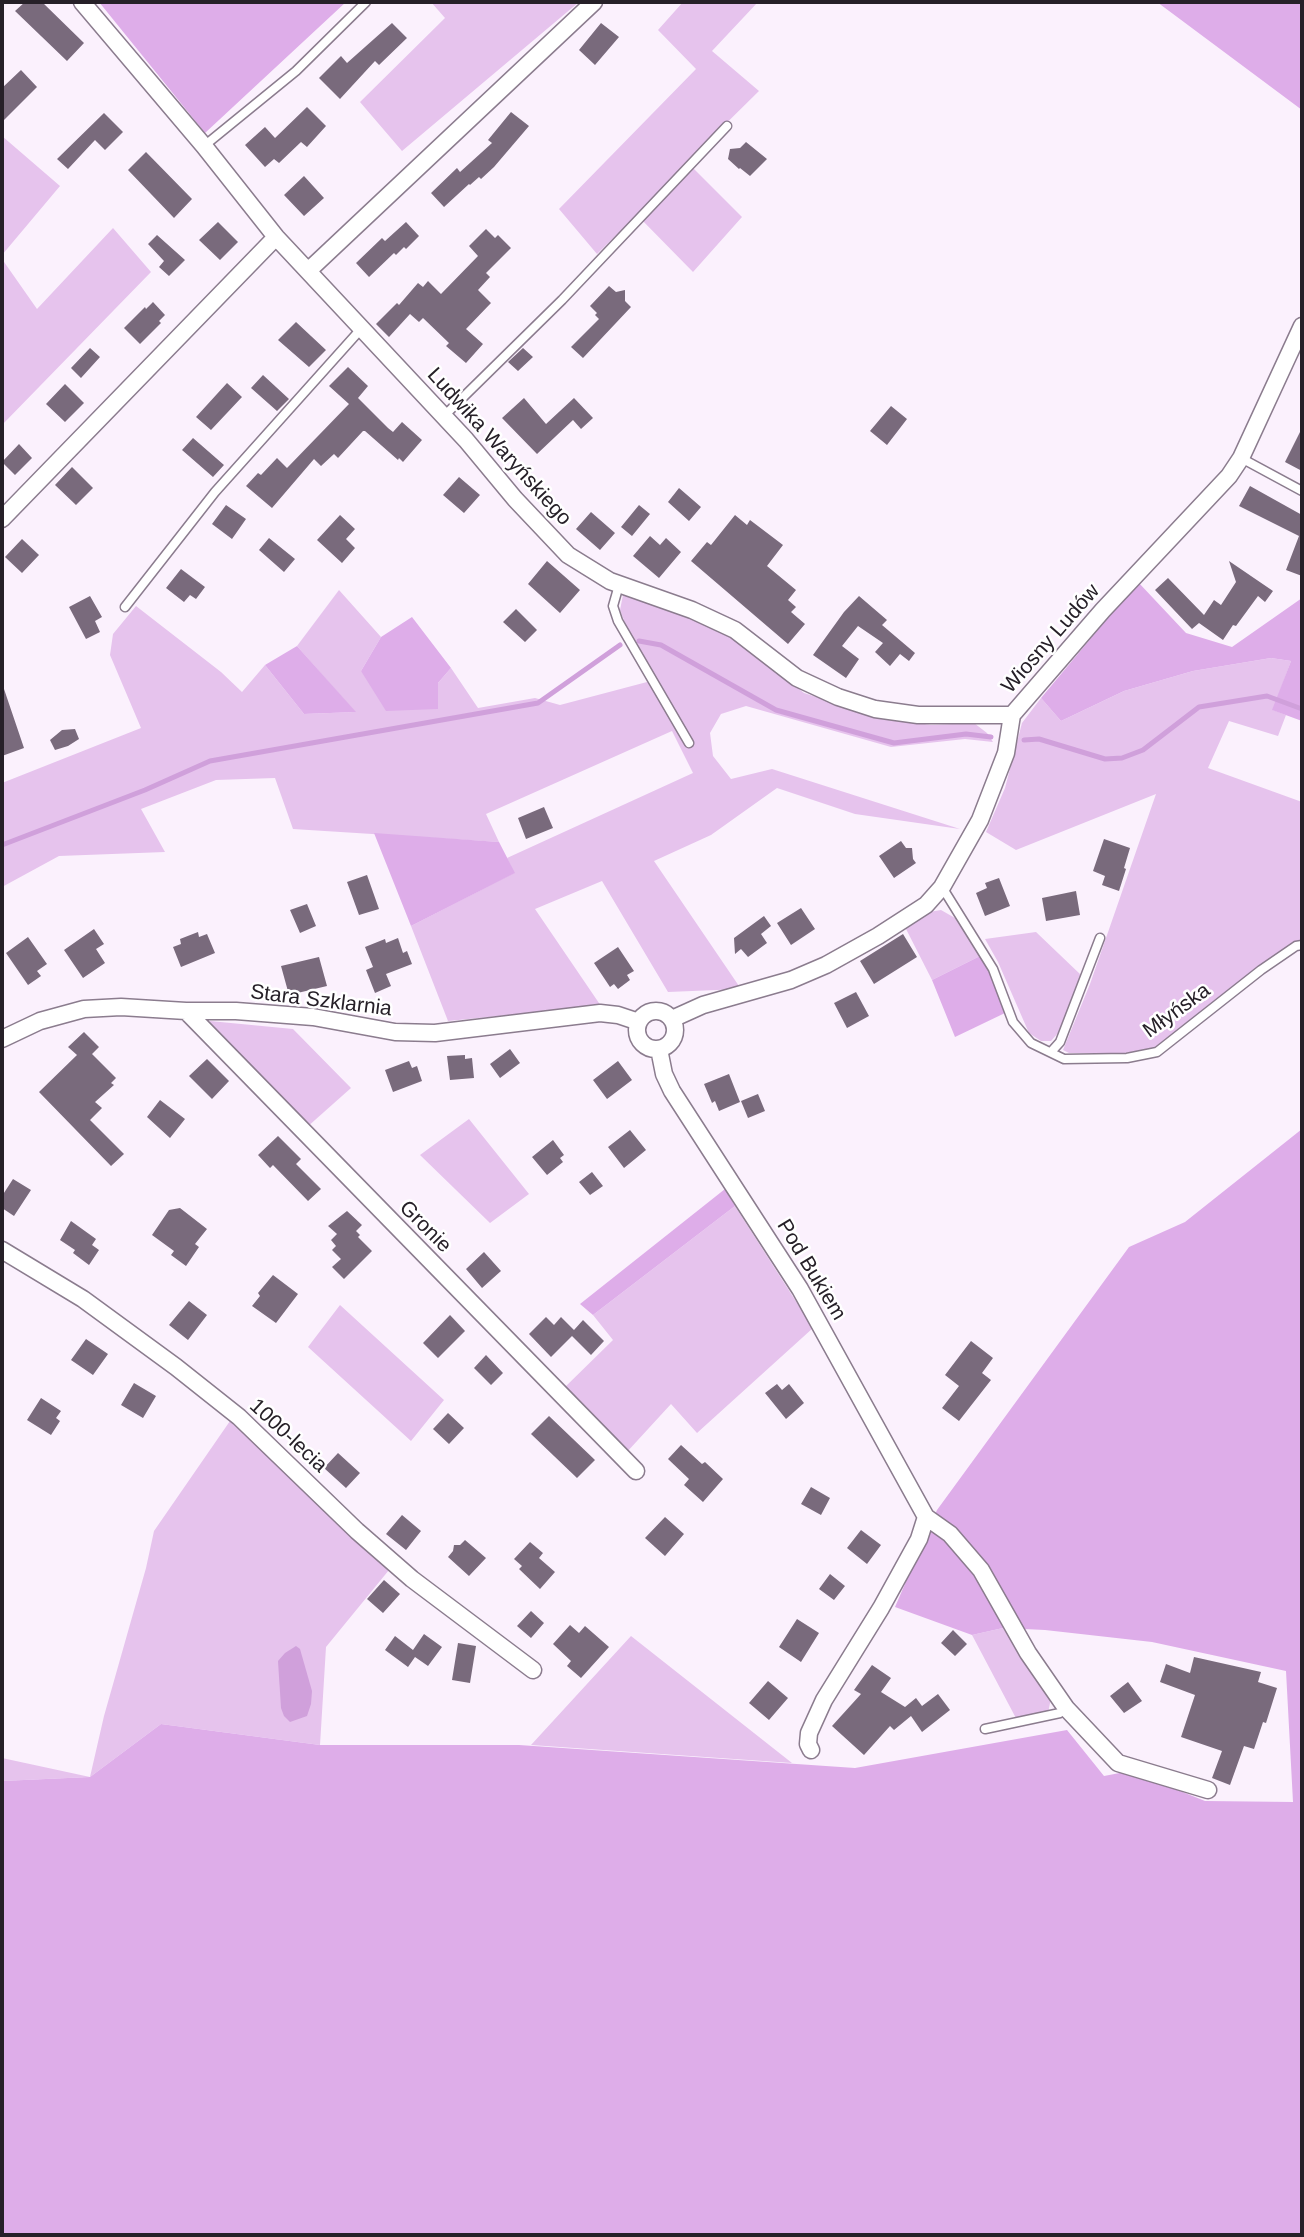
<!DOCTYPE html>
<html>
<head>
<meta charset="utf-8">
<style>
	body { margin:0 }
	#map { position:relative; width:1304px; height:2237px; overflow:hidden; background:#fbf1fd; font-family:Helvetica,sans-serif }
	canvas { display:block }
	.frame { position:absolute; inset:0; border:4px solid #262028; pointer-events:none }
</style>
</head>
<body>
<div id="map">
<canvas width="1304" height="2237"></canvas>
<div class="frame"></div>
</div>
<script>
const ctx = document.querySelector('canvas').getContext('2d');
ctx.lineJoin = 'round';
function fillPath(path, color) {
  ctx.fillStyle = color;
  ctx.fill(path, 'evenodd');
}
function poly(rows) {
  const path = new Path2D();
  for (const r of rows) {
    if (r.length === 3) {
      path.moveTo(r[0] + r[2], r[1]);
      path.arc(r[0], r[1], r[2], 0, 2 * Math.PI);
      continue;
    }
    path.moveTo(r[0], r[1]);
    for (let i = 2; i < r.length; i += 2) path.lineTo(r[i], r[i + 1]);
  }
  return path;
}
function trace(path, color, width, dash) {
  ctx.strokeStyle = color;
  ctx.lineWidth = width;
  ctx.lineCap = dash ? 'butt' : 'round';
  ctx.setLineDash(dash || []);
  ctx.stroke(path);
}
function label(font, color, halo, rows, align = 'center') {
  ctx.font = font + ' Helvetica,sans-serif';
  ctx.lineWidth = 5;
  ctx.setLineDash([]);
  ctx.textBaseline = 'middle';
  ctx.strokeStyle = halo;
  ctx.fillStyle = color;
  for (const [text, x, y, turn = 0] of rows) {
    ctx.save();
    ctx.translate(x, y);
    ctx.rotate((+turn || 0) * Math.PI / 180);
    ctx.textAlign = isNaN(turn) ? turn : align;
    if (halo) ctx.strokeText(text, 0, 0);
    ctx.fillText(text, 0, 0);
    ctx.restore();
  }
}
fillPath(poly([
	[431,2,579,2,402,151,360,102,445,18],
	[683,2,758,2,712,51,759,91,687,162,742,217,693,272,637,215,597,254,559,209,696,69,658,30],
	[2,136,60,186,2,255],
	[113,228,151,272,2,425,2,259,37,309],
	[339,590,381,637,361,671,438,683,451,668,478,708,535,698,560,705,647,682,620,610,623,595,684,614,741,643,804,693,878,717,931,725,974,723,987,733,993,742,965,739,891,747,746,706,721,714,710,733,713,756,731,779,772,769,960,829,855,814,777,788,711,835,654,861,741,989,668,992,602,881,535,909,601,1006,448,1021,411,926,514,873,507,858,693,773,672,731,486,814,499,842,293,829,275,778,216,780,141,809,165,852,59,856,2,887,2,783,141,728,110,655,113,634,136,606,221,672,242,692,265,665,304,714,355,712,297,646],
	[1271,658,1291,661,1273,710,1286,715,1278,736,1229,721,1208,768,1302,802,1302,939,1264,962,1154,1048,1125,1053,1069,1053,1063,1050,1090,984,1156,794,1016,850,986,832,1005,788,1022,723,1041,698,1061,721,1124,691,1193,671],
	[941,910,955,918,980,956,932,980,905,927,929,912],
	[1036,932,1081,975,1059,1032,1051,1041,1041,1041,1029,1033,998,962,985,939],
	[210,1021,293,1029,351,1088,306,1128,211,1030],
	[469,1119,529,1194,490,1223,420,1155],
	[735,1206,813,1328,697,1433,671,1404,626,1453,563,1389,613,1340,593,1315],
	[340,1305,444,1400,411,1441,308,1347],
	[230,1421,389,1570,326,1647,320,1745,161,1724,90,1777,2,1781,2,1758,90,1777,104,1716,146,1568,154,1531],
	[1003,1628,1051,1698,1048,1713,1018,1722,972,1635],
	[631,1636,792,1763,531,1745]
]), '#e6c3ed');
fillPath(poly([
	[99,2,346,2,205,133],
	[1157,2,1302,2,1302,110],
	[1138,582,1186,633,1232,647,1302,598,1302,721,1272,710,1291,661,1271,658,1193,671,1124,691,1061,721,1041,698],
	[412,617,451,668,438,683,438,709,386,711,361,671,381,637],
	[297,646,356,712,304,714,265,665],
	[374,833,499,842,515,873,411,926],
	[980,956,989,972,1005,1013,955,1037,932,980],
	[1302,1129,1302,2235,2,2235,2,1781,90,1777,161,1724,320,1745,519,1745,855,1768,1067,1730,1104,1776,1130,1771,1205,1801,1293,1802,1286,1671,1152,1642,1045,1630,1003,1628,972,1635,895,1607,937,1510,1129,1247,1185,1222],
	[725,1189,735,1206,593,1315,580,1304]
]), '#deade9');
fillPath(poly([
	[296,1646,300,1649,312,1691,311,1704,307,1716,290,1722,284,1716,281,1708,278,1661,285,1653]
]), '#d0a0db');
trace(poly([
	[639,641,661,645,776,710,894,743,966,734,991,737],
	[1024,740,1039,739,1105,759,1122,758,1143,750,1199,707,1267,696,1302,709],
	[2,845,145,790,210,761,538,703,620,645]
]), '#d0a0db', 5);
fillPath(poly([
	[25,2,42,2,84,43,67,61,15,11],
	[392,23,407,38,379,65,375,61,340,99,319,78,341,56,347,63],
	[601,23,619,37,595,65,579,50],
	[21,70,37,87,2,122,2,88],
	[307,107,326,126,307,147,301,142,279,163,274,159,265,167,245,145,265,127,275,138],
	[511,112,529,126,494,167,481,179,479,177,470,185,469,184,444,207,431,193,457,168,460,172,492,143,488,140],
	[104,113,123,132,105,150,95,140,68,169,57,159],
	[746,142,767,159,750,176,740,168,739,169,728,159,730,149,740,148],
	[146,152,192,199,174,218,128,170],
	[304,176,324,198,304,216,284,195],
	[218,222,238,242,220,260,199,240],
	[406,222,419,236,406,249,404,247,396,255,394,253,369,277,356,263,382,238,385,241],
	[486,229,495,238,498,235,511,248,486,273,490,277,478,290,491,303,466,329,483,344,466,363,446,346,449,343,423,318,419,322,410,314,389,337,376,324,397,303,399,305,418,283,423,287,428,281,441,294,478,256,469,246],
	[157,235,185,260,169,276,159,267,164,261,148,244],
	[609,286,616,292,625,290,625,301,631,307,583,358,571,347,599,319,595,315,597,313,590,306],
	[153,302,165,315,159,321,161,323,140,344,124,328,145,307,146,309],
	[296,322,326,350,309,367,278,340],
	[90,348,100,357,81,378,71,368],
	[523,348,533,357,518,371,508,362],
	[348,367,368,386,358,398,388,428,393,432,402,422,422,440,403,462,399,458,398,460,365,431,363,431,338,458,334,454,321,466,314,459,272,508,246,486,258,473,261,475,277,458,287,468,349,404,329,386],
	[263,375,289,399,277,411,251,388],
	[227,383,242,397,211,430,196,417],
	[65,384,84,403,65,422,46,404],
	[524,398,546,424,574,398,593,418,581,429,573,420,537,454,502,418],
	[891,406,907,419,887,445,870,431],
	[1302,428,1302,471,1285,462],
	[193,438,224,465,213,477,182,450],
	[19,444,32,458,15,475,2,462],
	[72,467,93,488,76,505,55,485],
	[459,477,480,495,464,513,443,495],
	[1250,486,1302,515,1302,576,1286,570,1299,536,1239,506],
	[679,488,701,507,689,521,668,502],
	[226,505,246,519,232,539,212,524],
	[639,505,650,514,632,536,621,527],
	[591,512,615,533,600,550,576,529],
	[340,515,355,529,346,539,355,548,342,563,317,540],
	[735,515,747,525,750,520,783,545,767,566,796,590,788,600,796,607,791,612,805,624,788,644,691,561,707,542,711,545],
	[650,536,660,545,666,538,681,552,659,578,633,556],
	[269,538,295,559,284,572,259,550],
	[22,539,39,555,22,573,5,557],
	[547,561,580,590,560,613,528,584],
	[1229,561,1273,591,1265,602,1258,596,1236,626,1233,625,1223,640,1199,623,1192,629,1155,590,1168,578,1204,615,1214,600,1221,605,1236,582],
	[181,569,205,587,196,599,190,595,184,602,166,588],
	[90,596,102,617,95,621,100,632,86,639,69,607],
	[859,596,887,620,882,625,915,653,909,661,900,654,890,666,875,652,883,643,858,626,842,646,859,659,846,678,813,655,844,612],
	[516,609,537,630,525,642,503,622],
	[4,689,24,748,2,756,2,690],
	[75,729,79,739,68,746,55,750,50,740,62,730],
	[544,807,553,828,526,839,518,818],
	[1104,839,1130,848,1124,868,1126,869,1119,891,1102,885,1105,876,1093,871],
	[901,841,906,848,912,848,913,859,916,863,894,878,879,856],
	[367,875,379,909,359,915,347,882],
	[999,878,1010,906,985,916,976,893,987,888,985,883],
	[1076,891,1080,915,1046,921,1042,898],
	[307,904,316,926,300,933,290,910],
	[801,908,815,929,791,945,777,923],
	[764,916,771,926,761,934,767,943,748,957,741,949,735,954,734,938],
	[94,929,104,944,96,949,105,963,83,978,64,950],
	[198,932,199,937,207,934,215,953,181,967,173,947,181,944,180,939],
	[903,934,917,957,874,984,860,961],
	[28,937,47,964,37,971,41,976,28,985,6,953],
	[398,938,403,953,407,951,412,964,386,974,391,986,375,993,366,970,373,967,365,947,385,939,386,943],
	[618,947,634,971,627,975,630,980,618,989,614,984,610,987,594,963],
	[319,957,327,986,289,995,281,966],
	[856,992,869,1016,847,1028,834,1003],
	[84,1032,99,1047,92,1054,116,1078,111,1083,114,1085,95,1102,102,1108,90,1120,124,1154,111,1166,39,1092,77,1055,68,1047],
	[510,1049,520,1063,500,1078,490,1064],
	[465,1055,465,1059,472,1058,474,1078,450,1080,447,1056],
	[207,1059,229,1081,212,1099,189,1076],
	[409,1061,412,1068,417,1066,422,1081,393,1092,385,1070],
	[618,1061,632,1080,607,1099,593,1080],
	[729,1074,740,1102,719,1111,715,1101,712,1103,704,1084],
	[758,1094,765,1111,748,1118,741,1101],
	[160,1100,185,1119,170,1138,147,1117],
	[630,1130,646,1150,624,1168,608,1147],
	[278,1136,301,1159,296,1164,321,1189,308,1201,273,1165,270,1168,258,1155],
	[553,1140,564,1155,560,1158,563,1162,547,1175,532,1157],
	[592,1172,603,1186,590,1195,579,1182],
	[13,1179,31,1190,14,1216,2,1208,2,1196],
	[180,1208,207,1229,195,1244,199,1247,186,1266,171,1255,174,1251,152,1235,169,1210],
	[347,1211,362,1225,356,1231,360,1235,358,1237,372,1251,344,1279,332,1267,341,1259,332,1250,336,1246,331,1240,337,1234,328,1226],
	[71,1221,96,1239,92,1245,99,1250,89,1265,73,1253,75,1250,60,1240],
	[484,1252,501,1271,482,1288,466,1269],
	[273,1275,298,1294,276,1323,252,1306,260,1296,258,1293],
	[189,1301,207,1315,188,1340,169,1325],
	[450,1315,465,1331,438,1358,423,1343],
	[546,1317,554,1325,561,1317,574,1330,583,1320,604,1341,591,1355,572,1336,551,1357,529,1334],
	[86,1339,108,1354,93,1375,71,1360],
	[971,1341,993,1358,982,1373,991,1380,959,1421,942,1408,959,1386,945,1375],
	[486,1355,503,1373,491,1385,474,1368],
	[134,1383,156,1396,143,1418,121,1405],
	[777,1384,782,1390,789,1384,804,1403,786,1419,765,1393],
	[41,1398,61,1411,56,1418,60,1421,51,1435,27,1420],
	[448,1413,464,1428,449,1444,433,1429],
	[549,1416,595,1460,577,1478,531,1434],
	[681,1445,702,1464,705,1462,723,1479,703,1502,684,1485,689,1479,668,1459],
	[338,1453,360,1473,346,1488,324,1468],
	[811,1487,830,1498,821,1515,801,1504],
	[402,1515,421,1531,406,1550,386,1534],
	[665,1517,684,1534,665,1556,645,1538],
	[861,1530,881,1545,867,1564,847,1548],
	[465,1540,486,1558,469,1576,448,1557,453,1551,454,1545,460,1545],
	[530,1542,543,1553,539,1558,555,1572,540,1589,519,1569,522,1566,514,1559],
	[830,1574,845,1586,834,1600,819,1589],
	[384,1580,400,1594,383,1613,367,1599],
	[531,1611,544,1623,531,1638,517,1626],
	[797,1619,819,1633,801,1662,779,1647],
	[570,1625,579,1633,585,1626,609,1647,581,1678,567,1666,571,1661,553,1644],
	[953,1630,967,1644,955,1656,941,1643],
	[424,1634,442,1647,428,1666,415,1657,408,1667,385,1650,395,1636,413,1650],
	[458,1643,476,1646,470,1683,452,1680],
	[1194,1657,1261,1672,1258,1682,1277,1688,1266,1723,1263,1722,1254,1749,1244,1746,1230,1785,1212,1778,1222,1751,1181,1737,1195,1695,1160,1682,1166,1664,1190,1673],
	[872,1665,891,1678,881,1692,905,1707,916,1698,922,1706,938,1694,950,1710,922,1732,911,1716,894,1730,890,1726,864,1755,832,1726,861,1694,854,1690],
	[768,1681,788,1698,769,1720,749,1703],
	[1128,1682,1142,1701,1124,1713,1110,1696]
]), '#796a7c');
const lane = poly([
	[204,146,296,71,366,2],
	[444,416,562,300,727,126],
	[1241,458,1302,491],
	[619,585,613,606,618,621,689,743],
	[125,607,215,492,361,329],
	[942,887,993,969,1013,1022,1031,1043,1064,1059,1127,1058,1157,1052,1261,970,1296,946,1302,945],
	[1051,1052,1060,1042,1100,938],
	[985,1729,1060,1713,1066,1708]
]);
const street = poly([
	[82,2,204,146,276,237,466,440,515,499,568,555,610,581,692,610,735,630,797,678,838,697,875,709,918,715,1012,715],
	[308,271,594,2],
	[2,519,276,237],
	[186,1011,636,1471],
	[656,1030,19],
	[672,1019,703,1005,791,980,826,965,878,936,926,905,942,887,980,820,1006,753,1012,715,1103,610,1229,476,1241,458,1302,326],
	[2,1039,40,1021,84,1009,121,1007,186,1011,236,1011,313,1017,395,1032,435,1033,600,1013,618,1015,639,1022],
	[659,1049,664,1074,672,1091,800,1289,926,1517,950,1534,981,1570,1028,1653,1066,1708,1118,1763,1208,1790],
	[2,1250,83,1299,176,1367,239,1417,357,1531,412,1579,533,1670],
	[811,1750,808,1744,809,1733,824,1700,881,1608,919,1539,926,1517]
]);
trace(lane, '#8b7c8e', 11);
trace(street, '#8b7c8e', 19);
trace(lane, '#fff', 8);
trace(street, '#fff', 16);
label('21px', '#262028', '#fff', [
	["Ludwika Waryńskiego",499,447,48],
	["Wiosny Ludów",1051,639,-49],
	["Stara Szklarnia",321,1001,7],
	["Młyńska",1177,1011,-36],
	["Gronie",425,1227,45],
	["Pod Bukiem",811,1270,59],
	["1000-lecia",288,1436,43]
]);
</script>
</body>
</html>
